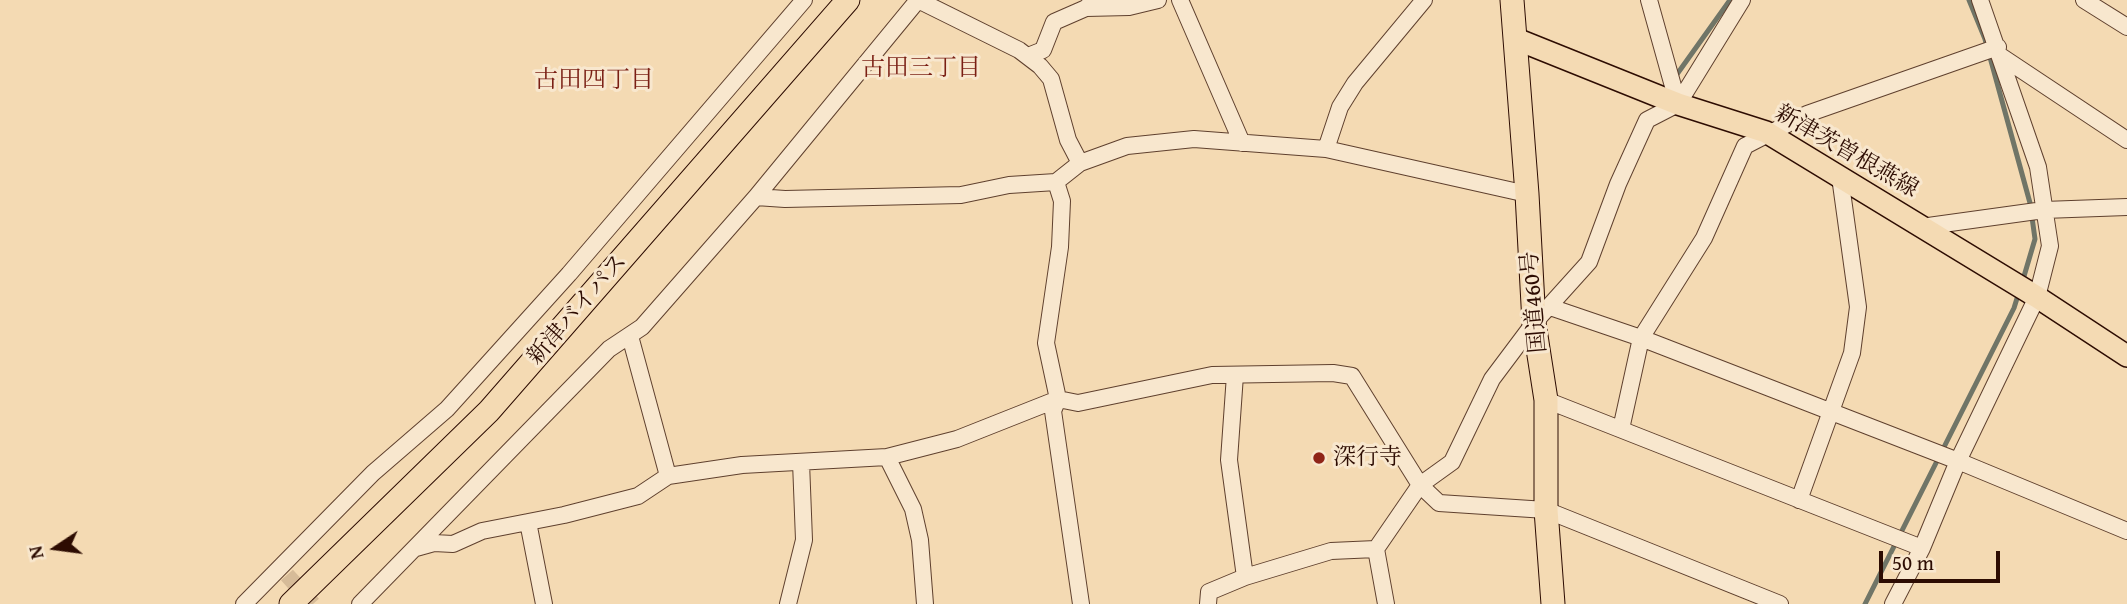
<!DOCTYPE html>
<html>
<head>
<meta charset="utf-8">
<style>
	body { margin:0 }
	#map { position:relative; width:2127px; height:604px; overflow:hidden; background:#f4dab3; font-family:"Gentium Book Plus",serif }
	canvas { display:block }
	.north { position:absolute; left:21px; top:513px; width:70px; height:70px; -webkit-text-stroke:5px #f8e7ce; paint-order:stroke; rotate:257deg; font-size:19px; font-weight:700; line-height:28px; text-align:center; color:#2d0c02 }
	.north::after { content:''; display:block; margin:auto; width:24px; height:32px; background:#2d0c02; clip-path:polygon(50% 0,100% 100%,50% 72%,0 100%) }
	.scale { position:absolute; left:1879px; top:551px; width:121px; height:32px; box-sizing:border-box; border:4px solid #2d0c02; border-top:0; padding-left:9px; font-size:21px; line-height:24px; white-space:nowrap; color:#2d0c02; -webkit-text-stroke:5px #f8e7ce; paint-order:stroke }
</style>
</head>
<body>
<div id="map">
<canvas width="2127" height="604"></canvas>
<div class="north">N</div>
<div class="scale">50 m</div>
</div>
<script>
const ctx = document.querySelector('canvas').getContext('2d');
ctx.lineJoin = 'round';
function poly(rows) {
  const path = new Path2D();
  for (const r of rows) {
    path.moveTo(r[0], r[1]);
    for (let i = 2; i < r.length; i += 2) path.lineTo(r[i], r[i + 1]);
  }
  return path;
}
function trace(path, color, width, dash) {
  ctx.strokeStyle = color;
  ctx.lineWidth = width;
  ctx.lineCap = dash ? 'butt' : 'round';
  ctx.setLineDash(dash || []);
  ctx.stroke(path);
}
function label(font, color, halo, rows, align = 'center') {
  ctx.font = font + ' "Gentium Book Plus","Noto Serif JP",serif';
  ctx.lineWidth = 6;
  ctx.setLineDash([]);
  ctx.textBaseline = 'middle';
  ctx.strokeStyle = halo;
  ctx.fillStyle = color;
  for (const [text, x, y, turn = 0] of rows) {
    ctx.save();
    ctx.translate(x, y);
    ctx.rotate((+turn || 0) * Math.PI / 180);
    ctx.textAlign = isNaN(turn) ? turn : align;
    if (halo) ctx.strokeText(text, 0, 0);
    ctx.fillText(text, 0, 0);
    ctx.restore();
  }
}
trace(poly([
	[1969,0,1985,39,2030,203,2035,239,2022,283],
	[1675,77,1730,0],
	[1865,604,2014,308,2019,292]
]), '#707567', 5);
trace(poly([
	[287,575,313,604]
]), '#d6bb98', 16, [16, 8]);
const minor = poly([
	[918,0,1019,50,1040,66,1051,79,1068,140,1080,163],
	[1180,0,1242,143],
	[1649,0,1678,104],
	[2084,0,2127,27],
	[1086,8,1129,7,1158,0],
	[1028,56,1043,50,1054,22,1086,8,1094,0],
	[2002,57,2127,140],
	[1326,149,1340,107,1355,83,1424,0],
	[1056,182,1062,201,1060,247,1046,343,1058,399,1053,411,1081,604],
	[756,197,785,199,961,195,1009,185,1056,182,1080,163,1127,146,1194,139,1326,149,1527,194],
	[1921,227,2044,210,2127,207],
	[1550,307,1641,338,1958,461,2127,531],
	[630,336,668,476],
	[1235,375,1229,460,1245,577],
	[1546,400,1922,548],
	[1621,429,1641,338,1704,238,1745,146,1807,114,1998,47],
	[887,457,913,509,920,540,925,604],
	[1799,500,1852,353,1858,307,1840,177],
	[528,522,544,604],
	[416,548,434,543,453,544,482,531,564,515,638,496,668,476,742,465,887,457,957,439,1058,399,1078,403,1212,375,1333,373,1352,376,1420,485,1439,503,1546,510,1780,604],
	[244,604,373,473,447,409,569,274,804,0],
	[360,604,609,349,642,327,756,197,918,0],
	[788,604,804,540,801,462],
	[1208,604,1209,592,1245,577,1331,551,1376,549],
	[1386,604,1376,549,1420,485,1452,462,1492,379,1534,323,1589,262,1618,184,1647,120,1678,104,1742,0],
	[1893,604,1922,548,1958,461,2037,297,2050,246,2038,167,1980,0]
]);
const major = poly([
	[1516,39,1678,104,1766,132,2037,297,2127,356]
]);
const highway = poly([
	[1512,0,1527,194,1534,323,1546,400,1546,510,1553,604],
	[291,604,489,411,848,0]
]);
trace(minor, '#5f402e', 18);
trace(major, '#2d0c02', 24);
trace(highway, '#2d0c02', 25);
trace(minor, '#f8e7ce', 16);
trace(major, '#f4dab3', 21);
trace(highway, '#f4dab3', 23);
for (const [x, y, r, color] of [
	[1319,458,7,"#8f2418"]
]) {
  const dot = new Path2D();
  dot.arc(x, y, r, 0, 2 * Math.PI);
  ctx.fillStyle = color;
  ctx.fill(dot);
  trace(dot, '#f8e7ce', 2.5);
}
label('23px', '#2d0c02', '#f8e7ce', [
	["新津茨曽根燕線",1846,152,30],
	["国道460号",1535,302,-95],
	["新津バイパス",578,310,-49]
]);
label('23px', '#2d0c02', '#f8e7ce', [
	["深行寺",1333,458]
], 'left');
label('24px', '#7a1f14', '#f8e7ce', [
	["古田三丁目",921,69],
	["古田四丁目",594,81]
]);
</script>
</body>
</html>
